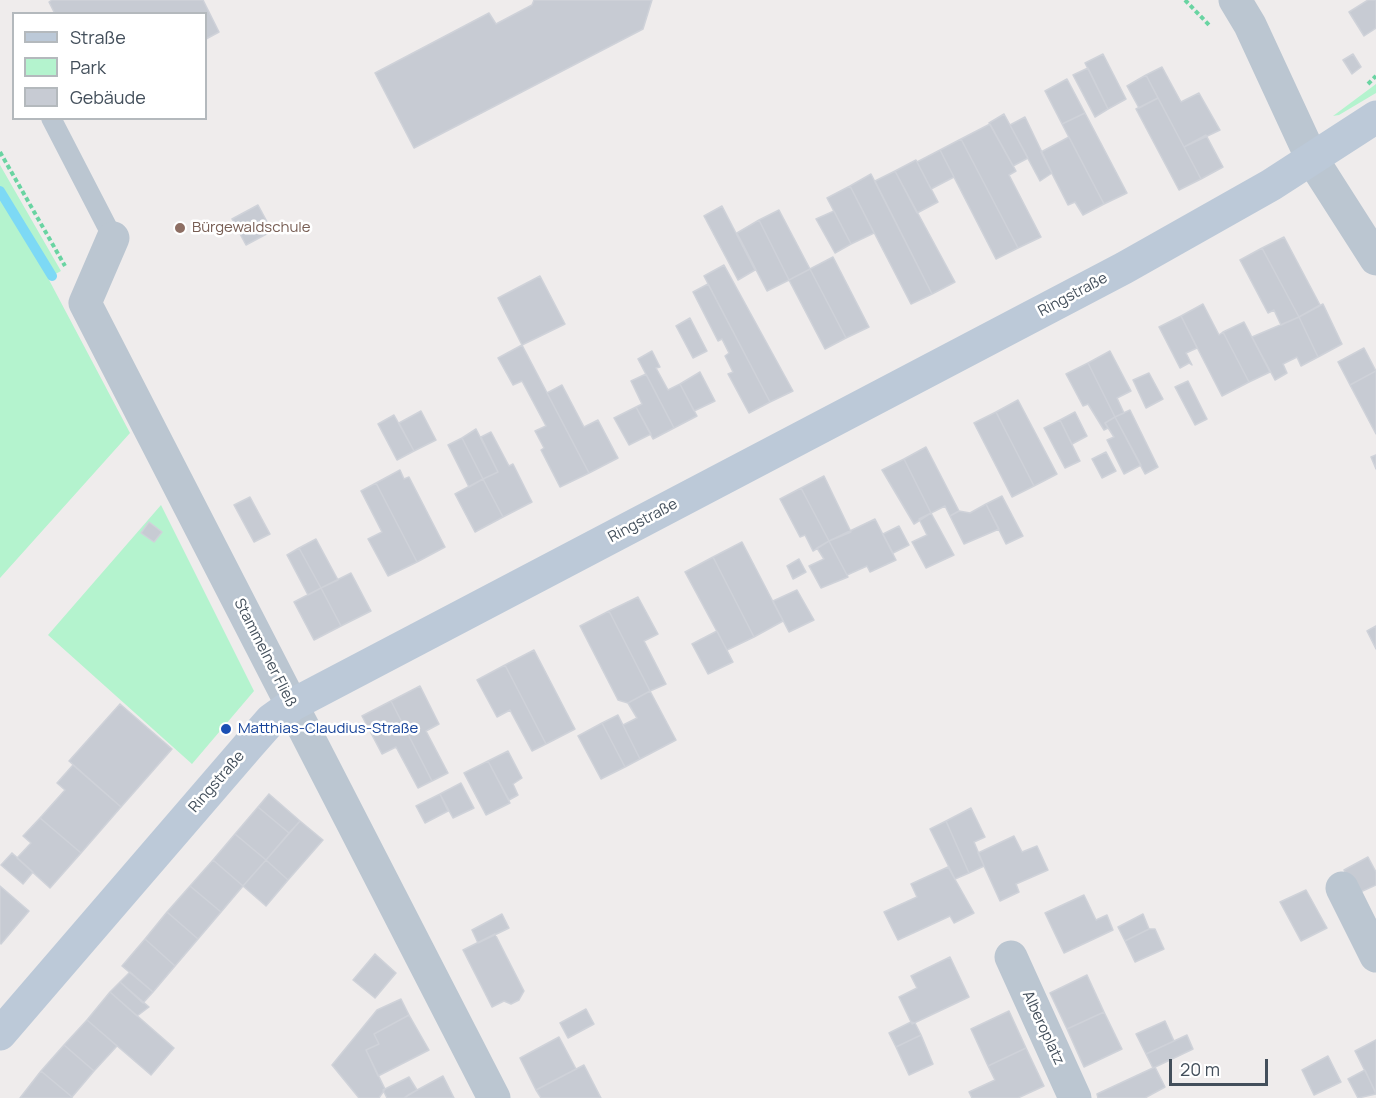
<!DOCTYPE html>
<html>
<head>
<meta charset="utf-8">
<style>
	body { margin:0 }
	#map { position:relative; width:1376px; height:1098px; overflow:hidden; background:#efecec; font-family:Manrope,sans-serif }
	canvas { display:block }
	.legend { position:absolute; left:12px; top:12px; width:195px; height:108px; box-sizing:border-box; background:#fff; border:2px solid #b4b9bd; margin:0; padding:8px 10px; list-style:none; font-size:18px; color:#434f5b }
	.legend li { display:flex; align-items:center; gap:12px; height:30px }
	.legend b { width:30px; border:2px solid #b4b9bd }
	.scale { position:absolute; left:1169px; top:1059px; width:99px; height:27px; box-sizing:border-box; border:3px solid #434f5b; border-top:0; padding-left:8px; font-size:18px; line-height:21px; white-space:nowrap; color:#434f5b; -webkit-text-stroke:4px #fff; paint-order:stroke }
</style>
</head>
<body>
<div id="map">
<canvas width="1376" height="1098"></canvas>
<ul class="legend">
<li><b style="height:8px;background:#bcc9d8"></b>Straße</li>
<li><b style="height:16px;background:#b4f3ce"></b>Park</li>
<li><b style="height:16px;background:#c7cbd3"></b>Gebäude</li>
</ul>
<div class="scale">20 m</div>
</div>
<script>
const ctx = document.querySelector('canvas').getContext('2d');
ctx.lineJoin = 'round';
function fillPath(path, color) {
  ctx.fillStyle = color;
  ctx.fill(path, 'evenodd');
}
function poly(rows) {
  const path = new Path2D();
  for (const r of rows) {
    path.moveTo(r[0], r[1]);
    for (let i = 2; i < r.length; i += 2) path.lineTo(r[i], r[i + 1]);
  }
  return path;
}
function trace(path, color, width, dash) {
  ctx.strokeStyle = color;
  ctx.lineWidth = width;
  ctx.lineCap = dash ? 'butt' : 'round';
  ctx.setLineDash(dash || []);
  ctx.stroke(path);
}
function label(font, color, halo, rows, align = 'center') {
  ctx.font = font + ' Manrope,sans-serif';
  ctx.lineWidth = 5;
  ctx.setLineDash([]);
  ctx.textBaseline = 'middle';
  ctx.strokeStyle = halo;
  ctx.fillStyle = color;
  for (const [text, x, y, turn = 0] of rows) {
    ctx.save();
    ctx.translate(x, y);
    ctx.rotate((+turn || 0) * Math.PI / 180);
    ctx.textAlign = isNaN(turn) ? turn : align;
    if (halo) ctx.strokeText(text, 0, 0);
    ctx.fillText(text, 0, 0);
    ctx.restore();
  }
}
fillPath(poly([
	[1376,84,1376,93,1339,115,1333,116],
	[0,165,61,271,48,278,130,433,0,578],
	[161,505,254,691,192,764,48,635]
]), '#b4f3ce');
trace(poly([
	[0,191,52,276]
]), '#7dd9f5', 10);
const building = poly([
	[52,0,203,0,219,32,206,39,206,14,55,14,49,2,52,0],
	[534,0,652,0,643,29,414,148,375,73,489,13,496,24,532,5,534,0],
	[1368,0,1376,0,1376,28,1364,36,1349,12,1368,0],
	[1103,54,1126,99,1108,109,1085,63,1103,54],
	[1353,54,1361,67,1352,74,1343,60,1353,54],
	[1162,67,1181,102,1199,93,1220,130,1184,147,1146,75,1162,67],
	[1088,68,1108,109,1095,117,1073,75,1088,68],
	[1146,75,1158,98,1139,108,1127,86,1146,75],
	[1067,79,1085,113,1062,124,1045,91,1067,79],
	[1158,98,1201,179,1179,190,1136,109,1158,98],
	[1085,113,1127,193,1104,204,1062,124,1085,113],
	[1004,114,1028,158,1013,166,989,123,1004,114],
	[1025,117,1052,173,1040,181,1010,125,1025,117],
	[990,124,1016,171,1009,175,1041,237,1018,248,961,139,990,124],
	[1206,135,1223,167,1201,179,1184,147,1206,135],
	[1069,137,1104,204,1083,215,1075,202,1068,205,1041,152,1069,137],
	[961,139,1018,248,996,259,940,150,961,139],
	[940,150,954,177,931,189,917,162,940,150],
	[916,160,938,202,917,213,895,171,916,160],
	[895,171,955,282,932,294,875,181,895,171],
	[871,174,932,294,911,304,850,186,871,174],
	[850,186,874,233,851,244,827,198,850,186],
	[258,205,272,231,246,245,232,219,258,205],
	[722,206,755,270,738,280,704,216,722,206],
	[779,210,810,269,789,280,759,220,779,210],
	[834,211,851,244,835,253,816,219,834,211],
	[759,220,789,280,767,291,737,233,759,220],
	[1284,237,1320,305,1299,317,1262,248,1284,237],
	[1262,248,1299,317,1281,325,1274,310,1268,313,1240,260,1262,248],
	[833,257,869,327,846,338,810,269,833,257],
	[724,265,793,391,770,402,704,276,724,265],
	[810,269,846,338,825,349,789,280,810,269],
	[540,276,565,324,522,345,498,298,540,276],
	[708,284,770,402,749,413,728,374,733,372,725,356,729,353,722,339,718,341,693,292,708,284],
	[1203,304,1219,335,1223,332,1249,382,1222,396,1181,316,1203,304],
	[1323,304,1342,344,1318,357,1299,317,1323,304],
	[1181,316,1197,348,1186,353,1192,365,1189,363,1180,368,1159,327,1181,316],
	[1299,317,1318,357,1301,366,1297,357,1283,364,1287,373,1275,380,1252,337,1299,317],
	[690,318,707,351,693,358,676,326,690,318],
	[1244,322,1270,372,1249,382,1223,332,1244,322],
	[522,345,589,473,560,487,541,450,544,448,535,431,546,426,522,381,513,385,498,358,522,345],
	[1364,348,1376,371,1350,385,1338,362,1364,348],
	[652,351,660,367,656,368,668,390,680,384,697,416,674,428,638,359,652,351],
	[1110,351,1131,391,1117,398,1124,413,1115,417,1088,363,1110,351],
	[1088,363,1115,417,1105,423,1108,428,1104,430,1088,404,1083,406,1066,374,1088,363],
	[1376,371,1376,434,1350,385,1376,371],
	[700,372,715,401,694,411,680,384,700,372],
	[1149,373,1163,399,1146,408,1133,380,1149,373],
	[646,374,674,428,653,439,636,407,642,404,631,381,646,374],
	[1188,381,1207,419,1195,425,1175,387,1188,381],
	[562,385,584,427,598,420,618,458,589,473,547,393,562,385],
	[1018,400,1057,474,1034,486,996,412,1018,400],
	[636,407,651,434,629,445,614,418,636,407],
	[1130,410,1158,467,1145,474,1115,417,1130,410],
	[421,411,436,440,414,451,399,423,421,411],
	[996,412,1034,486,1012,497,974,423,996,412],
	[1075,412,1087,436,1072,444,1060,420,1075,412],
	[394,415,414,451,397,460,378,424,394,415],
	[1115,417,1141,465,1124,474,1107,440,1114,437,1105,423,1115,417],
	[1060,420,1080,461,1065,468,1044,428,1060,420],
	[476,429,498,472,483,479,462,438,476,429],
	[491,432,509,466,513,464,532,502,503,517,483,479,498,472,481,437,491,432],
	[462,438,483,479,469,487,448,445,462,438],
	[926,447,959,511,950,516,945,506,931,513,904,459,926,447],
	[1106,452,1116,471,1102,478,1092,459,1106,452],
	[1376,455,1376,469,1371,457,1376,455],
	[904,459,931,513,914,524,882,470,904,459],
	[400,470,404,479,409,477,445,547,417,562,376,483,400,470],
	[824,476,851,532,829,541,801,488,824,476],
	[483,479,503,517,475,532,455,494,483,479],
	[376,483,417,562,388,576,368,539,382,532,361,491,376,483],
	[801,488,829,541,813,551,805,535,800,537,780,499,801,488],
	[1002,496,1023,536,1006,544,986,504,1002,496],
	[250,497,270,534,254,542,234,505,250,497],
	[986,504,999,529,964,544,950,516,959,511,970,513,986,504],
	[931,513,954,555,926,568,912,542,927,535,919,519,931,513],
	[875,519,896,560,870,572,867,566,847,575,829,541,875,519],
	[149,522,162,532,154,542,141,533,149,522],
	[899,526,909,545,893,553,883,534,899,526],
	[316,539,338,580,321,588,299,548,316,539],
	[829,541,848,577,821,588,809,566,824,559,817,548,829,541],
	[742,542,783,621,754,637,713,557,742,542],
	[299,548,321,588,308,595,287,555,299,548],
	[713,557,754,637,727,650,685,572,713,557],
	[799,559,806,572,793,579,787,566,799,559],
	[351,573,371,611,341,626,321,588,351,573],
	[321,588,341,626,314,640,294,602,321,588],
	[797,590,814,620,789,632,773,601,797,590],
	[638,597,658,634,644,641,666,684,650,691,609,611,638,597],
	[609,611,650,691,628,703,618,700,580,626,609,611],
	[1376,626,1376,649,1367,631,1376,626],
	[717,631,733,662,708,674,692,644,717,631],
	[534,650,575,729,546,744,505,665,534,650],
	[505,665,546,744,532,751,510,710,497,717,477,680,505,665],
	[420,686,439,724,426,731,448,773,432,781,391,701,420,686],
	[650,691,676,740,640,759,623,725,637,718,628,703,650,691],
	[391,701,432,781,418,788,396,747,382,754,362,716,391,701],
	[120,704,172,749,121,807,69,761,120,704],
	[618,715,640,759,625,767,602,723,618,715],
	[602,723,625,767,601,779,578,736,602,723],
	[508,751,522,778,513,784,518,795,509,800,488,761,508,751],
	[488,761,510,803,486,815,464,773,488,761],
	[73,765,121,807,81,853,40,818,65,790,57,783,73,765],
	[461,783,474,808,453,818,440,794,461,783],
	[269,794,300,821,289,833,258,807,269,794],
	[440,794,448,811,425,823,416,806,440,794],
	[258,807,289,833,266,860,235,834,258,807],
	[971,808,985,837,974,842,984,866,969,873,946,821,971,808],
	[40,818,81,853,50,888,17,858,31,843,23,836,40,818],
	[300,821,323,840,288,880,266,860,300,821],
	[946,821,969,873,955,879,930,829,946,821],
	[235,834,266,860,243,886,213,860,235,834],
	[1014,836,1022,852,1037,846,1048,870,1016,884,1019,892,1000,901,978,853,1014,836],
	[12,853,33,872,23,884,1,865,12,853],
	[1368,857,1376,872,1376,885,1356,894,1344,870,1368,857],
	[213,860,243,886,221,912,190,886,213,860],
	[266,860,288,880,266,906,243,886,266,860],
	[948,867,974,913,954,923,950,916,898,940,884,912,917,897,911,884,948,867],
	[0,886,29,911,1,944,0,943,0,886],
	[190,886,221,912,198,939,167,912,190,886],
	[1306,890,1327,928,1301,941,1280,902,1306,890],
	[1084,895,1096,920,1107,915,1113,930,1064,953,1045,913,1084,895],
	[167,912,198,939,175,966,145,939,167,912],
	[502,914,509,928,478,943,472,930,502,914],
	[1143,914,1149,929,1125,941,1118,927,1143,914],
	[1149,929,1155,929,1164,949,1135,962,1125,941,1149,929],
	[495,934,524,991,519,1000,511,1004,504,1001,492,1007,463,950,495,934],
	[145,939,175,966,153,992,122,966,145,939],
	[375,954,396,973,375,998,353,980,375,954],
	[950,957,969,997,912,1024,899,997,917,988,911,976,950,957],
	[130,972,153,992,143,1003,120,982,130,972],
	[1087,975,1104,1012,1067,1029,1050,993,1087,975],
	[120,982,149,1007,137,1016,110,992,120,982],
	[110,992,174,1048,151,1075,87,1020,110,992],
	[401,999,409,1015,374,1034,379,1044,366,1050,385,1089,379,1098,359,1098,332,1065,377,1010,401,999],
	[586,1009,594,1024,568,1038,560,1023,586,1009],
	[1009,1011,1026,1048,988,1066,971,1029,1009,1011],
	[1104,1012,1122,1049,1084,1067,1067,1029,1104,1012],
	[409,1015,429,1050,378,1076,366,1050,379,1044,374,1034,409,1015],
	[87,1020,117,1046,94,1071,64,1045,87,1020],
	[1165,1021,1174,1041,1146,1054,1136,1034,1165,1021],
	[911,1022,915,1023,921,1035,896,1047,889,1033,911,1022],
	[921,1035,933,1064,909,1075,896,1047,921,1035],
	[1187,1035,1193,1049,1153,1068,1146,1054,1187,1035],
	[559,1037,576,1069,536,1090,520,1058,559,1037],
	[1376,1040,1376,1093,1355,1051,1376,1040],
	[64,1045,94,1071,72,1097,41,1071,64,1045],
	[1026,1048,1044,1086,1018,1098,972,1098,969,1092,995,1080,988,1066,1026,1048],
	[1328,1056,1341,1082,1314,1095,1302,1070,1328,1056],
	[584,1065,601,1098,541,1098,536,1090,584,1065],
	[1155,1067,1165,1087,1145,1098,1098,1098,1097,1094,1155,1067],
	[1365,1070,1376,1094,1358,1098,1348,1079,1365,1070],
	[41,1071,72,1097,72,1098,20,1098,41,1071],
	[443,1076,454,1098,404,1098,408,1095,443,1076],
	[409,1077,417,1090,404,1098,387,1098,383,1090,409,1077]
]);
fillPath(building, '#c7cbd3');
trace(building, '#cfd2d9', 1.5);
trace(poly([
	[1185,0,1209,25],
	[1368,84,1376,76],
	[0,152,65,266]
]), '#69d4a2', 4, [4.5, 3]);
trace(poly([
	[51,118,113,238]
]), '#bbc6d1', 20);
trace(poly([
	[1235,0,1250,25,1312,159,1376,259],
	[113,238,85,303,494,1098],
	[1342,888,1376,956],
	[1011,957,1075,1098]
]), '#bbc6d1', 33);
trace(poly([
	[0,1034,249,745,271,720,292,705,1124,268,1271,185,1376,117]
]), '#bcc9d8', 33);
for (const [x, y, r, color] of [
	[180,228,6,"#8d6e63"],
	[226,729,6,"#1a4fb4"]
]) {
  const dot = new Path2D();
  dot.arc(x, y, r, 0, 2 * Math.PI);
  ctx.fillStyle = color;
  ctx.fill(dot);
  trace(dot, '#fff', 2);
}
label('15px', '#785e54', '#fff', [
	["Bürgewaldschule",192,228]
], 'left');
label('15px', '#434f5b', '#fff', [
	["Ringstraße",1073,295,-28],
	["Ringstraße",643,521,-28],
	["Stammelner Fließ",265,653,63],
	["Ringstraße",217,782,-49],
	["Alberoplatz",1043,1028,65]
]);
label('15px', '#164399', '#fff', [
	["Matthias-Claudius-Straße",238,729]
], 'left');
</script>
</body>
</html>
